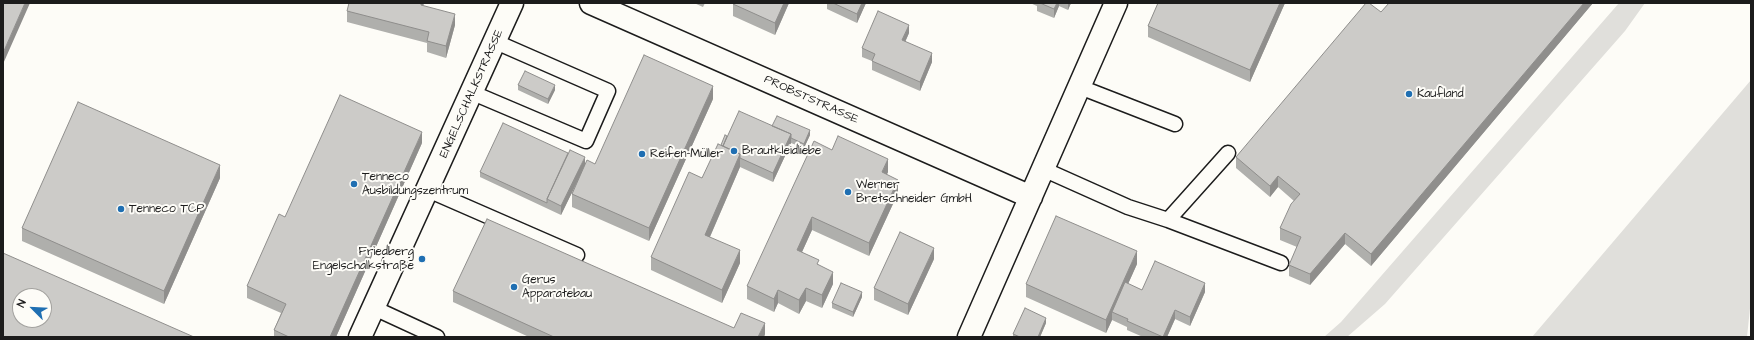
<!DOCTYPE html>
<html>
<head>
<meta charset="utf-8">
<style>
	body { margin:0 }
	#map { position:relative; width:1754px; height:340px; overflow:hidden; background:#fdfcf7; font-family:"Architects Daughter",sans-serif }
	canvas { display:block }
	.frame { position:absolute; inset:0; border:4px solid #1c1c1c; pointer-events:none }
	.north { position:absolute; left:12px; top:288px; width:40px; height:40px; box-sizing:border-box; background:#fdfcf7; border:1px solid #a3a29f; border-radius:50%; rotate:294deg; font-size:11px; font-weight:700; line-height:16px; text-align:center; color:#1c1c1c }
	.north::after { content:''; display:block; margin:auto; width:14px; height:18px; background:#1f6fb2; clip-path:polygon(50% 0,100% 100%,50% 72%,0 100%) }
</style>
</head>
<body>
<div id="map">
<canvas width="1754" height="340"></canvas>
<div class="frame"></div>
<div class="north">N</div>
</div>
<script>
const ctx = document.querySelector('canvas').getContext('2d');
ctx.lineJoin = 'round';
function fillPath(path, color) {
  ctx.fillStyle = color;
  ctx.fill(path, 'evenodd');
}
function poly(rows) {
  const path = new Path2D();
  for (const r of rows) {
    path.moveTo(r[0], r[1]);
    for (let i = 2; i < r.length; i += 2) path.lineTo(r[i], r[i + 1]);
  }
  return path;
}
function trace(path, color, width, dash) {
  ctx.strokeStyle = color;
  ctx.lineWidth = width;
  ctx.lineCap = dash ? 'butt' : 'round';
  ctx.setLineDash(dash || []);
  ctx.stroke(path);
}
function label(font, color, halo, rows, align = 'center') {
  ctx.font = font + ' "Architects Daughter",sans-serif';
  ctx.lineWidth = 4;
  ctx.setLineDash([]);
  ctx.textBaseline = 'middle';
  ctx.strokeStyle = halo;
  ctx.fillStyle = color;
  for (const [text, x, y, turn = 0] of rows) {
    ctx.save();
    ctx.translate(x, y);
    ctx.rotate((+turn || 0) * Math.PI / 180);
    ctx.textAlign = isNaN(turn) ? turn : align;
    if (halo) ctx.strokeText(text, 0, 0);
    ctx.fillText(text, 0, 0);
    ctx.restore();
  }
}
fillPath(poly([
	[1619,3,1645,3,1625,31,1385,304,1347,337,1324,337,1341,322],
	[1751,80,1751,299,1747,337,1532,337]
]), '#e0dfdb');
const lane = poly([
	[1080,87,1175,124],
	[473,93,586,141,608,91,496,42],
	[1043,169,1128,207,1168,220,1281,263],
	[428,190,577,255],
	[1168,220,1228,153],
	[374,308,437,337]
]);
const street = poly([
	[591,3,1031,197],
	[360,337,512,3],
	[969,337,1116,3]
]);
trace(lane, '#1c1c1c', 17);
trace(street, '#1c1c1c', 25);
trace(lane, '#fdfcf7', 14);
trace(street, '#fdfcf7', 22);
fillPath(poly([
	[694,3,705,3,703,7],
	[733,3,789,3,775,35,733,16],
	[827,3,866,3,857,23,827,9],
	[1030,3,1071,3,1068,10,1059,6,1054,18,1037,11,1037,6],
	[1158,3,1285,3,1250,82,1148,37,1148,26],
	[1389,3,1593,3,1371,266,1345,244,1310,285,1289,276,1289,265,1297,247,1280,240,1280,228,1294,201,1278,187,1270,197,1236,168,1236,157,1381,12],
	[424,6,455,25,446,58,427,52,427,43,347,22,347,11],
	[909,33,905,42,932,62,920,91,872,70,872,61,862,57,862,48],
	[518,85,555,90,548,104,518,90],
	[713,99,649,241,572,207,572,194,577,182,561,215,480,177,480,172,595,164],
	[772,126,810,135,804,148,791,143,773,182,740,167,710,237,740,263,722,303,651,270,651,257,702,178,721,145,727,136],
	[422,143,336,337,274,337,274,330,281,313,247,298,247,286,285,217],
	[832,150,888,172,887,174,898,193,869,256,812,230,802,252,819,265,833,284,822,308,806,301,799,314,778,303,774,312,747,299,747,286],
	[220,178,164,304,22,241,22,228],
	[934,259,908,315,874,300,874,288],
	[1137,264,1128,284,1142,290,1205,292,1190,326,1175,319,1167,337,1143,337,1127,330,1127,327,1112,320,1106,333,1026,297,1026,284],
	[453,291,734,328,765,334,764,337,529,337,453,302],
	[862,297,853,317,832,308,832,303],
	[1046,323,1040,337,1013,337,1013,334]
]), '#afafac');
fillPath(poly([
	[25,3,30,3,3,64,3,53],
	[421,3,424,3,421,17],
	[784,3,789,3,775,35,775,23],
	[862,3,866,3,857,23,857,14],
	[1057,3,1059,3,1059,6,1054,18,1054,9],
	[1068,3,1071,3,1068,10],
	[1280,3,1285,3,1250,82,1250,70],
	[1584,3,1593,3,1371,266,1371,254],
	[455,14,455,25,446,58,446,46],
	[909,25,909,33,902,49,902,40],
	[932,53,932,62,920,91,920,82],
	[555,85,555,90,548,104,548,99],
	[713,86,713,99,649,241,649,228],
	[810,130,810,135,804,148,804,144],
	[422,132,422,143,336,337,330,337],
	[791,134,791,143,773,182,773,173],
	[740,154,740,167,705,248,705,235],
	[585,157,585,166,561,215,561,206],
	[888,159,888,172,882,185,882,172],
	[220,165,220,178,164,304,164,291],
	[1278,176,1278,187,1270,197,1270,186],
	[898,180,898,193,869,256,869,243],
	[812,217,812,230,797,263,797,250],
	[1345,233,1345,244,1310,285,1310,274],
	[934,248,934,259,908,315,908,304],
	[740,250,740,263,722,303,722,290],
	[1137,251,1137,264,1115,313,1112,312,1112,320,1106,333,1106,320],
	[833,272,833,284,822,308,822,295],
	[1205,283,1205,292,1190,326,1190,317],
	[806,288,806,301,799,314,799,300],
	[778,290,778,303,774,312,774,299],
	[862,292,862,297,853,317,853,312],
	[1175,310,1175,319,1167,337,1163,337],
	[1046,318,1046,323,1040,337,1038,337],
	[765,323,765,334,764,337,758,337]
]), '#8f8e8c');
const building = poly([
	[3,3,25,3,3,53,3,3],
	[349,3,421,3,421,5,455,14,446,46,427,41,429,32,347,11,349,3],
	[733,3,784,3,775,23,733,4,733,3],
	[833,3,862,3,857,14,833,3],
	[1040,3,1057,3,1054,9,1040,3],
	[1158,3,1280,3,1250,70,1148,26,1158,3],
	[1366,3,1369,3,1381,12,1389,3,1584,3,1371,254,1345,233,1310,274,1289,265,1301,237,1280,228,1291,204,1300,194,1278,176,1270,186,1236,157,1366,3],
	[878,11,909,25,902,40,932,53,920,82,872,61,875,54,862,48,878,11],
	[644,55,713,86,649,228,572,194,587,160,595,164,644,55],
	[525,71,555,85,548,99,518,85,525,71],
	[340,95,422,132,330,337,289,337,274,330,286,304,247,286,279,214,285,217,340,95],
	[78,102,220,165,164,291,22,228,78,102],
	[739,111,791,134,773,173,740,158,740,154,723,146,739,111],
	[777,116,810,130,804,144,791,138,791,134,772,126,777,116],
	[503,123,568,153,547,199,547,203,480,172,503,123],
	[725,135,727,136,723,146,721,145,725,135],
	[838,136,888,159,882,172,898,180,869,243,812,217,797,250,819,260,817,264,833,272,822,295,806,288,799,300,778,290,774,299,747,286,814,141,832,150,838,136],
	[718,144,740,154,705,235,740,250,722,290,651,257,689,172,702,178,718,144],
	[570,150,585,157,561,206,547,199,570,150],
	[1056,216,1137,251,1106,320,1026,284,1056,216],
	[487,219,734,328,741,313,765,323,758,337,554,337,453,291,487,219],
	[900,232,934,248,908,304,874,288,900,232],
	[3,253,194,337,3,337,3,253],
	[20,296,44,296,44,320,20,320,20,296],
	[1155,261,1205,283,1190,317,1175,310,1163,337,1127,321,1128,319,1112,312,1125,282,1142,290,1155,261],
	[841,283,862,292,853,312,832,303,841,283],
	[1025,308,1046,318,1038,337,1020,337,1013,334,1025,308]
]);
fillPath(building, '#cccbc8');
trace(building, '#8f8e8c', 1);
for (const [x, y, r, color] of [
	[1409,94,4,"#1f6fb2"],
	[734,151,4,"#1f6fb2"],
	[642,154,4,"#1f6fb2"],
	[354,184,4,"#1f6fb2"],
	[848,192,4,"#1f6fb2"],
	[121,209,4,"#1f6fb2"],
	[422,259,4,"#1f6fb2"],
	[514,287,4,"#1f6fb2"]
]) {
  const dot = new Path2D();
  dot.arc(x, y, r, 0, 2 * Math.PI);
  ctx.fillStyle = color;
  ctx.fill(dot);
  trace(dot, '#fdfcf7', 1.5);
}
label('12px', '#1c1c1c', '#fdfcf7', [
	["ENGELSCHALKSTRASSE",472,94,-66],
	["PROBSTSTRASSE",811,100,24]
]);
label('12px', '#1c1c1c', '#fdfcf7', [
	["Kaufland",1417,94],
	["Brautkleidliebe",742,151],
	["Reifen-Müller",650,154],
	["Tenneco",362,177],
	["Ausbildungszentrum",362,191],
	["Werner",856,185],
	["Bretschneider GmbH",856,199],
	["Tenneco TCP",129,209],
	["Friedberg",414,252,"right"],
	["Engelschalkstraße",414,266,"right"],
	["Gerus",522,280],
	["Apparatebau",522,294]
], 'left');
</script>
</body>
</html>
